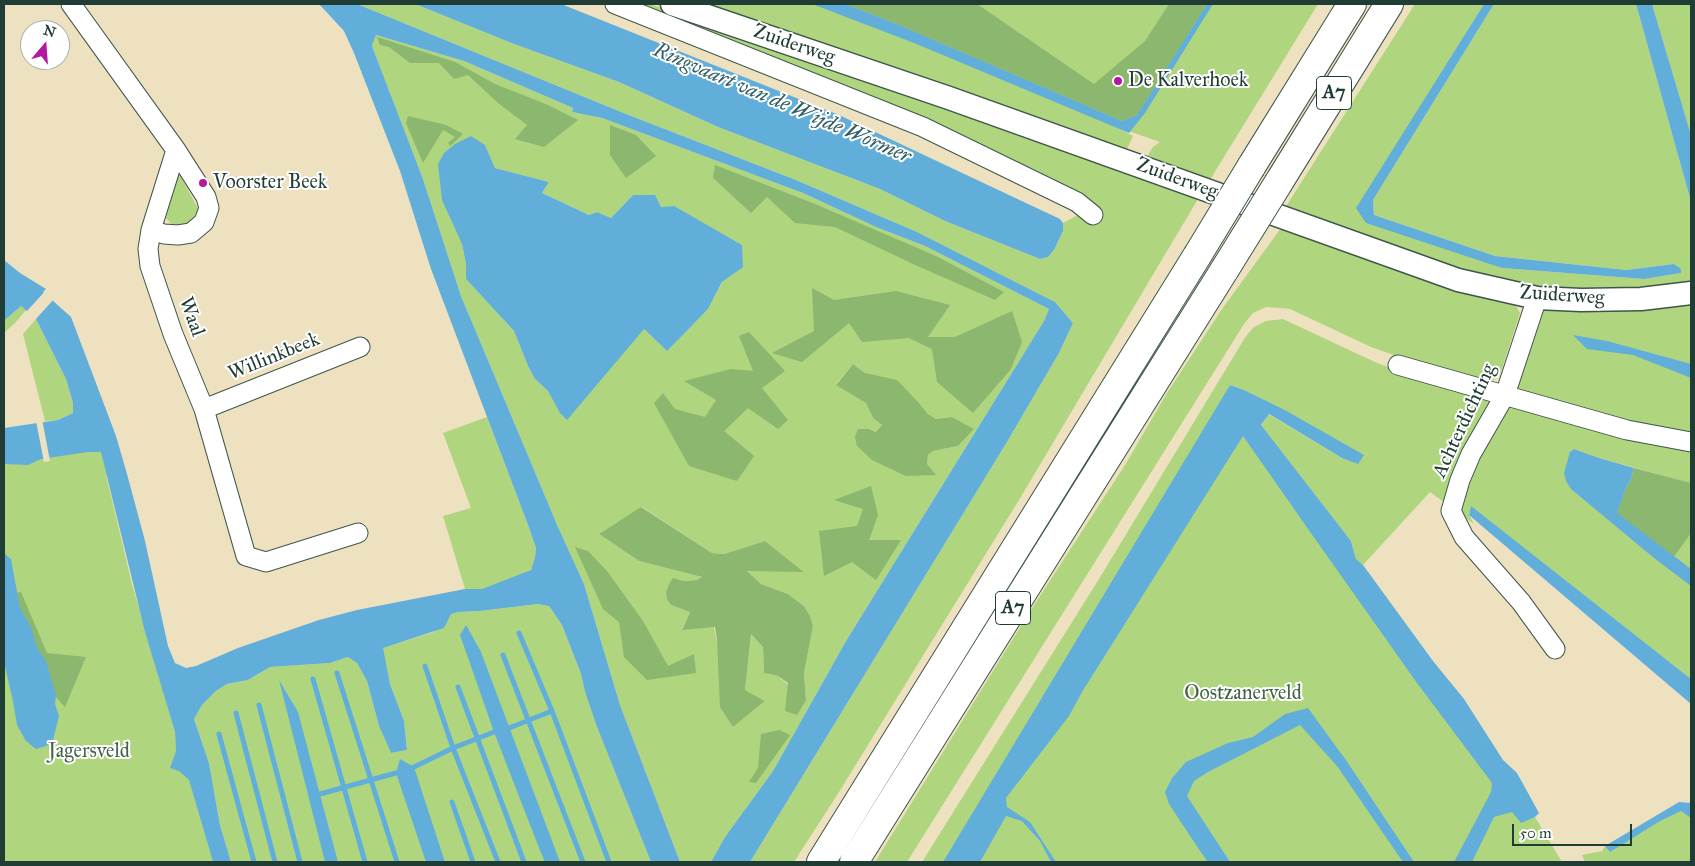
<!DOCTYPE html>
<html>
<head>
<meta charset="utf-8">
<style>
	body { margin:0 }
	#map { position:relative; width:1695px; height:866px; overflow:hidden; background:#eee1c0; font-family:"IM FELL Great Primer",serif }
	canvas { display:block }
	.frame { position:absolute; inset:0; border:5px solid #1f3d34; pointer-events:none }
	.north { position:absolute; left:20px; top:20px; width:50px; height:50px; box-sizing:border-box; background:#fff; border:1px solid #a5b1ae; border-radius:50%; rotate:18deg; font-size:14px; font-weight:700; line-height:20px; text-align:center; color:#1f3d34 }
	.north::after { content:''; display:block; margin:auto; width:18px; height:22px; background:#b5179e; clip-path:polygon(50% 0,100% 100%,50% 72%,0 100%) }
	.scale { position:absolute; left:1512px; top:824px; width:120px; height:22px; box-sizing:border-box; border:2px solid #1f3d34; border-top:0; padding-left:6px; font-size:15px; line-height:18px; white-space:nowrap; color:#1f3d34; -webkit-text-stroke:4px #fff; paint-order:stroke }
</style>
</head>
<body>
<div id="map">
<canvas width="1695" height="866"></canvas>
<div class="frame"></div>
<div class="north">N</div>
<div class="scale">50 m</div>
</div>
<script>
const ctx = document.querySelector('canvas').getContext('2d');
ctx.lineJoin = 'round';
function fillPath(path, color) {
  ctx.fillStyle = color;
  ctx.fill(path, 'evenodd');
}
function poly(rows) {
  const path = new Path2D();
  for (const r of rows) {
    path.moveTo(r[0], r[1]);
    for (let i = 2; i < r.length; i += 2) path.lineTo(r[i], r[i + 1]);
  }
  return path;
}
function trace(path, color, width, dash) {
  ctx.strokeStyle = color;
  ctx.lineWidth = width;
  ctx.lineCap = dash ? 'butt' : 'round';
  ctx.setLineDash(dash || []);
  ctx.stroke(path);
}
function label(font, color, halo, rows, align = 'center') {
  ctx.font = font + ' "IM FELL Great Primer",serif';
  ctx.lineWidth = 4;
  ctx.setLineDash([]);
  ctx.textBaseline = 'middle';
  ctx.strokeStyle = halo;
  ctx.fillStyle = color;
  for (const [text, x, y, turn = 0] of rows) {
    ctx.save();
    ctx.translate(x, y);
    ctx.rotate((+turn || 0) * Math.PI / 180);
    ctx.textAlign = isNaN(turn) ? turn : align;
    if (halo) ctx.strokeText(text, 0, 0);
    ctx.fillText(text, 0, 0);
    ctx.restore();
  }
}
fillPath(poly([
	[357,4,415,4,514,44,619,82,718,127,880,189,945,221,1040,259,1048,257,1054,250,1063,231,1063,223,1093,207,628,4,650,4,1198,199,1019,500,839,792,794,862,750,862,1007,442,1059,353,1073,323,1055,302,917,232,796,180,626,114],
	[691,4,1318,4,1208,183,1151,162,1148,155,1153,147,1160,142,1114,126,1133,136,1127,149,1121,154],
	[1415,4,1484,4,1357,208,1502,268,1644,279,1681,273,1674,264,1626,270,1495,256,1374,215,1373,200,1494,4,1636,4,1691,202,1691,283,1620,292,1574,290,1524,285,1474,275,1283,211],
	[1652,4,1691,4,1691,135],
	[376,35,464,61,573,108,572,112,602,118,803,193,876,227,925,246,1049,309,1044,321,846,641,773,771,725,837,711,862,680,862,620,705,584,584,558,527,461,296,423,179,372,46],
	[485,145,495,168,549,182,542,193,589,215,597,212,611,218,633,195,704,224,742,245,708,309,666,350,644,329,554,400,548,391,535,379,528,366,514,331,466,279,466,264,462,244],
	[853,364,865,373,919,403,928,414,936,419,952,417,974,429,958,446,933,451,928,455,927,464,935,475,869,429,877,432,882,425,873,418,866,403,836,384],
	[642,507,712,553,724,554,765,541,803,571,746,570,761,584,788,594,804,606,810,616,813,626,804,673,806,700,778,676,764,673,763,647,751,634,745,690,765,701,733,727,714,627,682,629,690,612,671,605,667,600,666,592,669,584,679,579,685,581,697,580,702,577,639,561,599,534],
	[177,174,179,174,199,210,194,223,176,227,171,224,166,218],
	[1281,228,1514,303,1520,313,1500,375,1496,379,1487,382,1417,363,1371,347,1290,309,1266,307,1253,313,1244,324,907,862,875,862,1027,616,1125,465,1167,393,1222,309],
	[1691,303,1691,437,1518,391,1513,384,1542,309,1606,310],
	[21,306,26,310,16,322,4,333,4,321],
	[36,319,66,379,73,403,73,413,58,420,45,421,23,334],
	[1283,319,1377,363,1397,370,1691,451,1691,679,1471,507,1469,515,1474,524,1430,492,1363,565,1356,559,1351,541,1261,426,1268,414,1342,458,1283,409,1244,390,1230,385,1532,818,1535,817,1562,862,922,862,1099,579,1246,336,1254,327,1266,321],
	[1574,449,1599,458,1679,480,1641,544],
	[487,417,528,525,536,548,535,557,531,570,516,577,482,589,465,589,443,516,471,508,443,433],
	[102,449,107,479,132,584,175,732,176,745,187,772,213,862,4,862,4,456],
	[538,604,549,606,562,625,581,674,585,692,597,727,651,862,231,862,220,825,209,763,194,719,202,705,216,691,227,684,248,680,270,667,330,663,348,657,357,663,367,681,379,726,391,753,407,750,404,721,390,684,382,648,434,632,451,614,458,612,480,611],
	[1679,807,1691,818,1691,862,1585,862,1582,855,1602,851,1605,846,1607,848]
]), '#afd67f');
fillPath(poly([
	[845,4,977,4,1094,84,1145,41,1169,4,1207,4,1137,115,1122,121,892,22],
	[377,37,455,62,495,84,548,105,578,120,544,147,515,139,527,125,498,103,468,75,454,79,439,63,410,63,389,47,380,45],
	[408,116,446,125,463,134,450,146,448,143,455,137,443,130,423,163,406,123],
	[610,125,636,135,656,156,626,178,610,155],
	[715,165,815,204,936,256,1004,292,995,300,913,264,835,227,795,223,767,197,751,213,713,178],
	[812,288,834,300,896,291,950,305,928,337,955,337,1012,311,1022,342,1011,369,973,413,937,382,932,349,909,338,862,342,849,323,802,362,772,353,814,331],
	[749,332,785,371,762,388,788,420,778,429,748,408,724,431,754,456,737,481,689,466,654,403,663,393,675,409,705,417,716,400,684,381,731,369,753,371,739,336],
	[853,364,865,373,897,380,919,403,928,414,936,419,952,417,974,429,958,446,933,451,928,455,927,464,936,475,906,476,872,460,857,446,855,437,858,429,869,429,876,432,882,425,873,418,866,403,836,385],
	[1634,468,1691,483,1691,533,1668,565,1613,523,1627,485,1630,482],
	[871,486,878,515,869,540,901,540,876,580,852,562,824,576,819,531,857,526,863,509,834,500],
	[641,507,712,553,724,554,765,541,804,572,747,571,761,584,788,594,804,606,810,616,813,626,804,673,806,700,797,715,785,711,788,683,778,676,764,673,763,647,751,634,745,690,765,701,733,727,720,707,717,640,715,627,682,630,690,612,671,605,667,600,666,592,669,584,673,578,685,581,697,580,702,577,639,561,599,534],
	[575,547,588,551,607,571,643,621,668,666,694,654,696,673,647,680,624,657,619,622,603,609],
	[21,592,47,653,86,657,65,707,14,650,4,595],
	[779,730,790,735,756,783,749,782,758,768,761,734]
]), '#8bb76e');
fillPath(poly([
	[319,4,357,4,626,114,796,180,917,232,1055,302,1073,323,1059,353,1007,442,750,862,711,862,725,837,773,771,846,641,1044,321,1049,309,925,246,876,227,803,193,602,118,572,112,573,108,464,61,376,35,372,46,423,179,461,296,558,527,584,584,620,705,680,862,651,862,597,727,585,692,581,674,562,625,549,606,538,604,480,611,458,612,451,614,444,628,383,648,390,684,404,721,407,750,391,753,379,726,367,681,357,663,348,657,330,663,270,667,248,680,227,684,216,691,202,705,194,719,209,763,220,825,231,862,213,862,189,780,179,771,170,768,176,751,175,732,145,632,101,452,88,452,41,459,28,465,4,464,4,428,58,420,73,413,73,403,66,379,36,319,21,306,4,321,4,260,20,273,46,289,43,292,71,317,116,436,127,474,145,541,168,646,175,663,186,668,196,666,238,648,319,620,357,610,465,589,482,589,531,570,535,557,536,548,528,525,431,269,400,171,354,53,344,31],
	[415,4,561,4,839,115,1060,219,1063,223,1063,231,1054,250,1048,257,1040,259,945,221,880,189,718,127,619,82,514,44],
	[812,4,845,4,892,22,1122,121,1137,115,1207,4,1213,4,1145,113,1129,133,914,43],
	[1484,4,1494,4,1373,200,1374,215,1495,256,1626,270,1674,264,1681,269,1681,273,1644,279,1502,268,1366,223,1356,208],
	[1636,4,1652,4,1691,135,1691,202],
	[471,136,485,145,495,168,549,182,542,193,589,215,597,212,611,218,633,195,655,195,661,207,674,206,742,245,743,267,722,282,708,309,667,351,644,329,567,420,560,413,548,391,535,379,528,366,514,331,466,279,466,264,462,244,442,200,438,164,444,153,455,144],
	[1573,335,1607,341,1691,364,1691,378,1633,355,1587,349],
	[1230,385,1244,390,1283,409,1364,455,1358,464,1342,458,1269,414,1261,425,1351,541,1356,559,1363,565,1433,661,1464,699,1503,760,1517,773,1539,813,1535,817,1521,823,1512,812,1494,817,1472,862,1454,862,1491,792,1492,783,1417,683,1313,536,1243,436,1082,692,1069,716,1006,798,1007,807,1030,822,1056,862,1051,862,1040,841,1022,821,1006,816,980,862,943,862],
	[1574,449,1599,458,1634,468,1630,482,1627,485,1617,513,1691,569,1691,586,1654,558,1571,489,1566,481,1564,473,1570,452],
	[1471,506,1691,679,1691,704,1469,515],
	[4,553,11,559,20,608,31,627,37,648,46,661,56,695,55,704,59,716,52,744,36,749,26,741,17,725,13,701,4,662],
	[466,625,481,652,560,862,545,862,541,853,494,732,460,635],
	[279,680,298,712,338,862,325,862],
	[1308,708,1348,763,1414,862,1403,862,1337,766,1300,725,1208,772,1194,781,1187,796,1230,862,1208,862,1200,851,1169,804,1165,792,1172,778,1186,762,1228,743,1253,737,1285,714],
	[400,759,414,767,445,862,426,862,396,773],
	[1679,802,1691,803,1691,818,1681,811,1660,821,1610,852,1605,846]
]), '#62aedb');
fillPath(poly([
	[48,288,47,292,54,299,35,320,26,312],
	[42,419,50,461,44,462,36,421]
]), '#eee1c0');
trace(poly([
	[519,633,552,711,609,862],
	[503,655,583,862],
	[425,666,453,748,498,862],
	[337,673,397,862],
	[313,679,365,862],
	[458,687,524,862],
	[259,705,300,862],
	[236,713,275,862],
	[509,728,552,711],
	[219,734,254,862],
	[414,767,453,748,494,732],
	[320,794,396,773],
	[452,802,473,862]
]), '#62aedb', 5);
const minor = poly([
	[71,4,176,150,206,197,209,208,204,222,191,233,178,235,164,234,151,230],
	[615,4,923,127,1077,202,1093,215],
	[176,150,151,230,148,249,150,266,173,334,204,409,246,556,266,562,358,533],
	[1537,298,1505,395,1471,454,1460,480,1451,511,1464,537,1521,602,1555,649],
	[1398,365,1627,430,1691,442],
	[204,409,360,347]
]);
const tertiary = poly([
	[672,4,949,98,1458,280,1537,298,1581,300,1641,299,1691,293]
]);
const motorway = poly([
	[1251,167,1352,4],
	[1279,182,1389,4],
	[821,862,1197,256],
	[854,862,1225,269]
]);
trace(minor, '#3e5649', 21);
trace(tertiary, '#3e5649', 25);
trace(motorway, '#3e5649', 30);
trace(minor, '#fff', 19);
trace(tertiary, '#fff', 22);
trace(motorway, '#fff', 28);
const motorwayBridge = poly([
	[1197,256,1251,167],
	[1225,269,1279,182]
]);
trace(motorwayBridge, '#3e5649', 30, []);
trace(motorwayBridge, '#fff', 28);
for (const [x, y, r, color] of [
	[1118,81,5,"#b5179e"],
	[203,183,5,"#b5179e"]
]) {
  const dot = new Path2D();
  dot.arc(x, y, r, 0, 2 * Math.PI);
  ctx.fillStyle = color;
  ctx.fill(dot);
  trace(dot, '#fff', 2);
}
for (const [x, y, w] of [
	[1334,93,35],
	[1013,608,35]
]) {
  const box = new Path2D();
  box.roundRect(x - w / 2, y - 16.5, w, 33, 4);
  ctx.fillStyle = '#fff';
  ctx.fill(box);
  trace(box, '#1f3d34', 1);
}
label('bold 19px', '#1f3d34', null, [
	["A7",1334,93],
	["A7",1013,608]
]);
label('20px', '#1f3d34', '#fff', [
	["Zuiderweg",794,45,19],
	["Zuiderweg",1177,179,20],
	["Zuiderweg",1562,296,4],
	["Waal",191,317,70],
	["Willinkbeek",274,357,-22],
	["Achterdichting",1465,421,-65]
]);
label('20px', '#1f3d34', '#fff', [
	["De Kalverhoek",1128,81],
	["Voorster Beek",213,183]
], 'left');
label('20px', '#436347', '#fff', [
	["Oostzanerveld",1243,694],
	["Jagersveld",89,752]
]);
label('italic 21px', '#335f66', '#fff', [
	["Ringvaart van de Wijde Wormer",782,104,23]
]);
</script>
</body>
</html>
